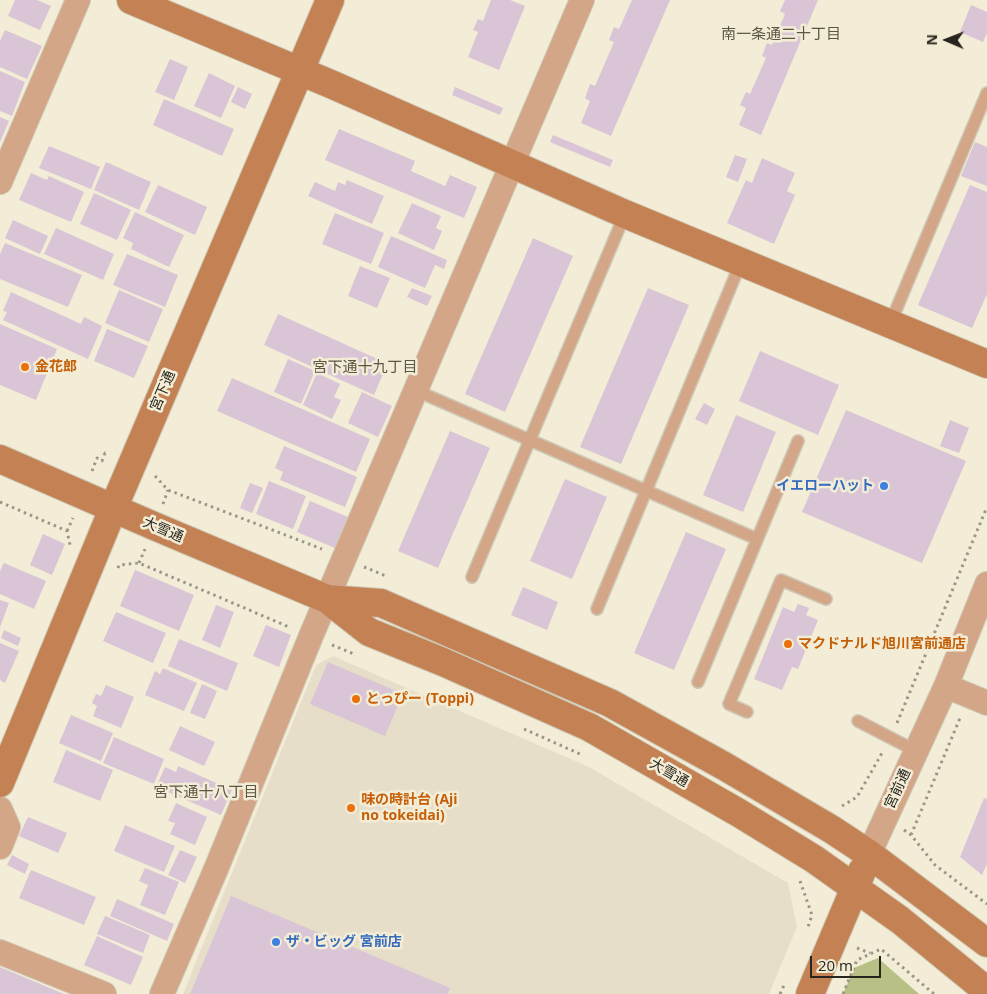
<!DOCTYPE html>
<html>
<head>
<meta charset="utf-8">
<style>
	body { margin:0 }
	#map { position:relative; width:987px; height:994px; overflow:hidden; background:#f3edd7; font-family:"Open Sans",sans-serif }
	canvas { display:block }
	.north { position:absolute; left:922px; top:15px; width:50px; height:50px; -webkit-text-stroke:4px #f3edd7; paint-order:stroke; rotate:271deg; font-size:14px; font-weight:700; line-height:20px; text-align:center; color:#27251d }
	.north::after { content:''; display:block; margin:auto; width:18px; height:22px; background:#27251d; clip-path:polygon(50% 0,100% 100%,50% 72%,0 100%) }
	.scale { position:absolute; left:810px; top:956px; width:71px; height:22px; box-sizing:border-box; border:2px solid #27251d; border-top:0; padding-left:6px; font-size:15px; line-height:18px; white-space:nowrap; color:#27251d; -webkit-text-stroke:4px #f3edd7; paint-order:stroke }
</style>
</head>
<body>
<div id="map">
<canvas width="987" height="994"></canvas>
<div class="north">N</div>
<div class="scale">20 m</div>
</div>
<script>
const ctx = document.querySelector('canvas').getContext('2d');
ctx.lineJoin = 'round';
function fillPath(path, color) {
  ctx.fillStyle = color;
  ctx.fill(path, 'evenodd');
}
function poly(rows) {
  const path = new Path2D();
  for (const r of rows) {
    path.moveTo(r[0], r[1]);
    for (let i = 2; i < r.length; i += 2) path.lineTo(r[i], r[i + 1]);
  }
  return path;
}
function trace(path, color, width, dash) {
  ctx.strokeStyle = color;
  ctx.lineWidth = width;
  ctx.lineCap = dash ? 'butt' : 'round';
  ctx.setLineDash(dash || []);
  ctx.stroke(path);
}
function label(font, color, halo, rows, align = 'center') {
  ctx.font = font + ' "Open Sans","Noto Sans JP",sans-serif';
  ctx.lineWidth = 5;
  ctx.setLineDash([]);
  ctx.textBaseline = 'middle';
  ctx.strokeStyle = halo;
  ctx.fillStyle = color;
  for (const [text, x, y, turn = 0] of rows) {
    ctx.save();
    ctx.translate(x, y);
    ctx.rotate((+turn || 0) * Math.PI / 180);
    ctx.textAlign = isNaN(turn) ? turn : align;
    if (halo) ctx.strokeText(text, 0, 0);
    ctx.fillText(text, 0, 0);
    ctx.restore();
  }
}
fillPath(poly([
	[333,656,589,767,788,883,797,927,769,994,183,994,316,665]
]), '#e7dec9');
fillPath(poly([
	[878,958,919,994,843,994,854,968]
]), '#b8c085');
fillPath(poly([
	[15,0,37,0,51,6,40,30,8,16],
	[491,0,510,0,525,6,499,70,468,57,478,32,473,30,478,19,483,21],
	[632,0,670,0,611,136,581,123,590,101,585,98,590,84,595,86,614,42,609,40,614,27,619,29],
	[785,0,818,0,761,135,739,125,746,108,740,105,746,92,750,94,766,58,762,56,767,43,772,45,785,14,780,11],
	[971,5,987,12,987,33,983,42,960,32],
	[5,30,42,46,27,79,0,67,0,41],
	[170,59,188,67,174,100,155,92],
	[0,71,25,82,12,116,0,111],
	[209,73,235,86,221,118,194,106],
	[238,87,252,94,245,109,231,102],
	[455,87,503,108,500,115,452,95],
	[164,99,234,129,222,156,153,125],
	[0,117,9,121,0,142],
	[339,129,415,161,411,171,445,186,450,175,477,187,464,218,325,160],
	[553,135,613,160,610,167,550,142],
	[975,142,987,147,987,186,961,176],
	[49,146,100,167,91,189,39,168],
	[735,155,747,159,738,182,726,177],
	[762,158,795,173,787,191,795,195,774,244,727,223,746,180,752,183],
	[106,162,151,182,139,210,94,190],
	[31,173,47,180,49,176,84,192,71,222,19,200],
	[347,180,384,196,372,224,308,196,315,182,335,191,338,182,345,185],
	[158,185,207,207,195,235,145,212],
	[970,185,987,192,987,294,972,328,918,305],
	[94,193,131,210,117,240,80,224],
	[412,203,441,216,436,228,442,231,434,250,398,233],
	[135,212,184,235,169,267,131,249,133,243,123,238],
	[335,213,384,233,371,264,322,244],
	[13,220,48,236,40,254,5,238],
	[56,228,114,254,103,280,44,254],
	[391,236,447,260,444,269,435,265,425,288,378,267],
	[533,238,573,256,505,412,465,394],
	[5,243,82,275,68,307,0,279,0,254],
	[127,254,178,275,165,307,113,285],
	[360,266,390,278,377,308,348,296],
	[412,288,432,296,427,306,407,297],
	[648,288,689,305,621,464,580,447],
	[119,290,163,309,149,342,105,323],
	[11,292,81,324,84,317,102,326,88,359,3,320,7,312,3,311],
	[278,314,384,362,379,372,383,374,374,395,264,345],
	[0,324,57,349,36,400,0,385],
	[107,329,148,346,134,378,94,361],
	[760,351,839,385,818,435,739,401],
	[288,359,315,371,301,404,274,392],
	[317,373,340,384,334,397,341,400,332,419,303,405],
	[232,378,370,439,356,472,217,411],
	[362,392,392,406,378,437,348,423],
	[704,403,715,409,707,425,695,419],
	[846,410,966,461,922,563,802,512],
	[736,415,776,432,743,512,703,495],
	[950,420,969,428,959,453,940,446],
	[450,431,490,448,438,568,398,551],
	[284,446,357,477,345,507,280,480,283,472,275,468],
	[565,479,607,497,572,579,530,561],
	[269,481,306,496,293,529,256,514],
	[250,483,263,488,252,513,240,508],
	[310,501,348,517,335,548,297,532],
	[686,532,726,549,674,670,634,653],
	[43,534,65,544,52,575,30,565],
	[4,563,46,581,34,609,0,594,0,571],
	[135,570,194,595,179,631,120,606],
	[523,587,558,602,547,630,511,615],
	[0,600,9,603,0,627],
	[798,604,809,608,806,615,818,620,798,669,792,667,782,690,754,679,783,607,794,612],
	[216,605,234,612,220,648,202,640],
	[116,612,166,633,153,663,103,641],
	[266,625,291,635,279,667,253,656],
	[4,630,21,638,18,646,1,638],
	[179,639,238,663,227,691,168,666],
	[0,643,19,651,5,683,0,680],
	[328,662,403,694,385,736,310,704],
	[163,668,197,683,184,711,145,695,155,671,160,674],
	[202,684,217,691,205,719,190,713],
	[106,685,134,697,121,728,93,716,97,706,92,703,96,694,101,696],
	[71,715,113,733,101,761,59,743],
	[180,726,215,742,204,766,169,750],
	[114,737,164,759,154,784,103,763],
	[66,750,113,770,100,801,53,782],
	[178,766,232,790,221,815,156,787,165,767,176,772],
	[984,798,987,799,987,864,982,875,960,857],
	[176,803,207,817,195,845,170,834,175,823,168,821],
	[28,817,67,833,58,853,19,836],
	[125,825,175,846,164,872,114,851],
	[180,850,197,857,185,883,168,875],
	[12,855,29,864,25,874,7,865],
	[145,868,179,882,165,915,140,905,148,885,139,881],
	[31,870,96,897,84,925,19,898],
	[231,896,450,988,448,994,190,994],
	[117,899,174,924,167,941,110,916],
	[105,916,150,935,143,953,97,934],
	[97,936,143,957,131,985,84,965],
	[0,967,64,994,0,994]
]), '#d9c5d5');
const lane = poly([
	[890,324,987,93],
	[417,391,757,539],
	[472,577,625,214],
	[597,609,741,262],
	[698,682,798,441],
	[747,712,729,704,781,580,826,599],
	[858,721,916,751]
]);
const street = poly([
	[0,182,78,0],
	[946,686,987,703],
	[0,809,8,827,0,847],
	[869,854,946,686,987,584],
	[0,952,104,994],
	[162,994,216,869,311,636,582,0]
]);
const secondary = poly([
	[131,0,333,85,625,214,987,364],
	[0,459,154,526,327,599,369,632,443,662,589,727,739,813,814,859,900,920,987,991],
	[327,599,381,603,610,703,724,766,831,829,869,854,987,943],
	[0,783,113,509,330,0],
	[810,994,862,871]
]);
trace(lane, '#cec9b6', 14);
trace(street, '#cec9b6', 26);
trace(secondary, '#cec9b6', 30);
trace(poly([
	[92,471,97,458,102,461,105,453,109,454],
	[155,476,168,490,322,549],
	[0,502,67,531,70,545],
	[163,504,168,490],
	[67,531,73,518],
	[139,563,145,549],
	[364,567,386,576],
	[118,568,119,565,139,563,289,627],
	[332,645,354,654],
	[897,723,987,507],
	[524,729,580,754],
	[842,806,857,797,882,753],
	[904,830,911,835,935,865,987,904],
	[911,835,960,718],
	[800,881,812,915,808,927],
	[857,948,870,953],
	[780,994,785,983],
	[843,994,857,960,881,949,934,994]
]), '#9b9687', 3, [2.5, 4]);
trace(lane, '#d3a688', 11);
trace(street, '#d3a688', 24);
trace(secondary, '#c48254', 28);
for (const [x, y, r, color] of [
	[25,367,5,"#e8710a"],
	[884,486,5,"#3f7fe0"],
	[788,644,5,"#e8710a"],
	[356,699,5,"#e8710a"],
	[351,808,5,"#e8710a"],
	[276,942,5,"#3f7fe0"]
]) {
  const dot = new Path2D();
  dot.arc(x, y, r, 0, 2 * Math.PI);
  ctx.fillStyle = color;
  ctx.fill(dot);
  trace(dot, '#f3edd7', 2);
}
label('bold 14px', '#c56008', '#f3edd7', [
	["金花郎",35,367],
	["マクドナルド旭川宮前通店",798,644],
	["とっぴー (Toppi)",366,699],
	["味の時計台 (Aji",361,800],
	["no tokeidai)",361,816]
], 'left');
label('14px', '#27251d', '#f3edd7', [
	["宮下通",163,391,-67],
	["大雪通",163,530,23],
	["大雪通",669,773,30],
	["宮前通",898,789,-65]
]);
label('bold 14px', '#366cbe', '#f3edd7', [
	["イエローハット",874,486],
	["ザ・ビッグ 宮前店",286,942,"left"]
], 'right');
label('15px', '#5c5744', '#f3edd7', [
	["南一条通二十丁目",781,35],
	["宮下通十九丁目",365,368],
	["宮下通十八丁目",206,793]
]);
</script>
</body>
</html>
